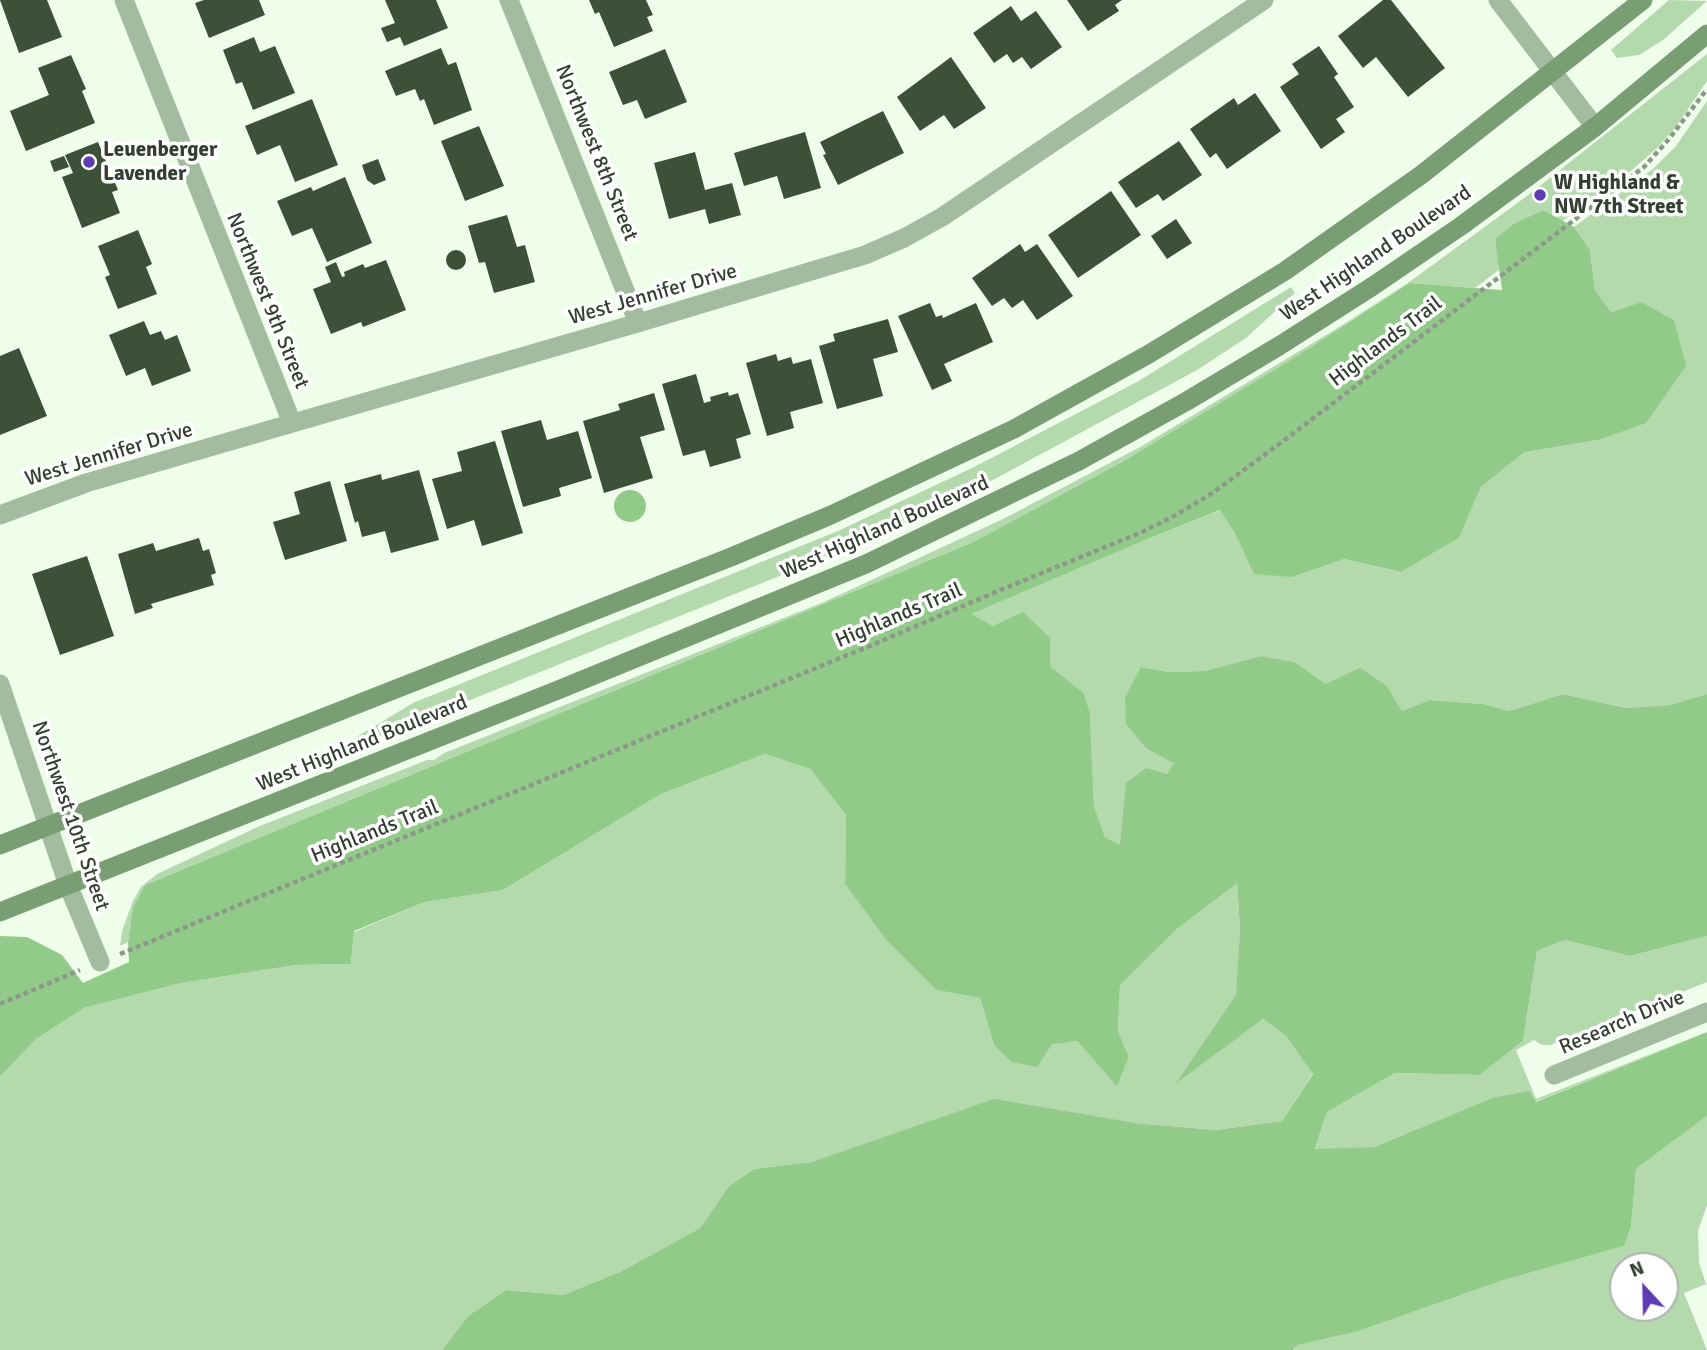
<!DOCTYPE html>
<html>
<head>
<meta charset="utf-8">
<style>
	body { margin:0 }
	#map { position:relative; width:1707px; height:1350px; overflow:hidden; background:#eefeeb; font-family:Signika,sans-serif }
	canvas { display:block }
	.north { position:absolute; left:1609px; top:1252px; width:70px; height:70px; box-sizing:border-box; background:#fff; border:2px solid #aeb2ad; border-radius:50%; rotate:338deg; font-size:19px; font-weight:700; line-height:28px; text-align:center; color:#343e32 }
	.north::after { content:''; display:block; margin:auto; width:24px; height:32px; background:#5f3cb4; clip-path:polygon(50% 0,100% 100%,50% 72%,0 100%) }
</style>
</head>
<body>
<div id="map">
<canvas width="1707" height="1350"></canvas>
<div class="north">N</div>
</div>
<script>
const ctx = document.querySelector('canvas').getContext('2d');
ctx.lineJoin = 'round';
function fillPath(path, color) {
  ctx.fillStyle = color;
  ctx.fill(path, 'evenodd');
}
function poly(rows) {
  const path = new Path2D();
  for (const r of rows) {
    if (r.length === 3) {
      path.moveTo(r[0] + r[2], r[1]);
      path.arc(r[0], r[1], r[2], 0, 2 * Math.PI);
      continue;
    }
    path.moveTo(r[0], r[1]);
    for (let i = 2; i < r.length; i += 2) path.lineTo(r[i], r[i + 1]);
  }
  return path;
}
function trace(path, color, width, dash) {
  ctx.strokeStyle = color;
  ctx.lineWidth = width;
  ctx.lineCap = dash ? 'butt' : 'round';
  ctx.setLineDash(dash || []);
  ctx.stroke(path);
}
function label(font, color, halo, rows, align = 'center') {
  ctx.font = font + ' Signika,sans-serif';
  ctx.lineWidth = 7;
  ctx.setLineDash([]);
  ctx.textBaseline = 'middle';
  ctx.strokeStyle = halo;
  ctx.fillStyle = color;
  for (const [text, x, y, turn = 0] of rows) {
    ctx.save();
    ctx.translate(x, y);
    ctx.rotate((+turn || 0) * Math.PI / 180);
    ctx.textAlign = isNaN(turn) ? turn : align;
    if (halo) ctx.strokeText(text, 0, 0);
    ctx.fillText(text, 0, 0);
    ctx.restore();
  }
}
fillPath(poly([
	[1669,0,1707,1,1663,40,1639,55,1617,58,1611,50],
	[1707,54,1707,81,1675,128,1657,148,1632,170,1561,222,1543,210,1513,224,1495,239,1500,269,1475,288,1408,283,1300,354,1122,462,973,542,145,885,133,907,128,942,120,946,122,931,133,901,141,887,157,874,260,826,427,760,434,760,444,753,824,602,1005,518,1142,446,1336,329,1412,280,1527,196],
	[1707,101,1707,694,1669,705,1626,708,1563,694,1509,711,1483,704,1429,700,1402,711,1387,686,1326,684,1295,662,1261,656,1204,671,1169,672,1141,667,1147,749,1175,762,1120,845,1105,837,1094,806,1090,713,1084,693,1050,666,993,626,970,614,1143,541,1221,510,1235,533,1293,577,1344,559,1401,572,1459,538,1481,487,1525,452,1598,440,1641,302,1611,312,1595,290,1590,250,1574,227,1653,169,1676,146],
	[1291,287,1295,293,1246,338,1197,370,965,495,807,565,348,749,345,744,413,703,838,531,976,466,1137,382],
	[765,754,810,769,846,815,845,884,886,940,936,990,980,998,994,1045,1077,1041,1117,1085,1129,1057,1118,1031,1120,985,1177,929,1237,882,1240,929,1237,995,1176,1082,1263,1019,1286,1036,1313,1073,1282,1121,1216,1130,1135,1123,754,1169,729,1186,700,1228,622,1271,563,1295,506,1290,468,1316,442,1350,0,1350,0,1077,36,1039,84,1008,181,983,296,965,351,964,354,932,425,902,503,890,661,794],
	[1707,936,1707,982,1550,1045,1542,1045,1534,1040,1516,1050,1536,1099,1707,1032,1535,1102,1492,1098,1374,1147,1315,1150,1327,1112,1395,1073,1480,1075,1523,1041,1537,951,1565,940,1630,956],
	[1707,1116,1707,1205,1698,1231,1699,1263,1706,1284,1684,1293,1707,1350,1294,1350,1296,1345,1356,1332,1501,1281,1624,1246,1631,1227,1636,1169],
	[1623,1266,1665,1266,1665,1308,1623,1308]
]), '#b3d9ad');
fillPath(poly([
	[1543,210,1574,227,1590,250,1595,290,1611,312,1641,302,1674,320,1686,366,1646,423,1598,440,1525,452,1481,487,1459,538,1401,572,1344,559,1293,577,1254,574,1235,533,1220,510,1143,541,971,614,993,626,1023,612,1050,638,1050,666,1084,693,1090,713,1094,806,1105,837,1120,845,1126,783,1146,768,1167,774,1174,763,1147,749,1126,724,1125,698,1141,667,1169,672,1204,671,1261,656,1295,662,1326,684,1360,668,1387,686,1402,711,1429,700,1483,704,1509,711,1563,694,1626,708,1669,705,1707,694,1707,936,1630,956,1565,940,1537,951,1523,1041,1480,1075,1395,1073,1327,1112,1315,1149,1374,1147,1492,1098,1529,1091,1536,1102,1707,1032,1707,1116,1636,1169,1631,1227,1624,1246,1501,1281,1356,1332,1297,1345,1293,1350,442,1350,468,1316,506,1290,563,1295,622,1271,700,1228,729,1186,754,1169,812,1162,994,1099,1135,1123,1216,1130,1282,1121,1313,1074,1286,1036,1263,1019,1175,1084,1236,995,1240,929,1237,883,1177,929,1120,985,1118,1031,1129,1057,1117,1086,1077,1041,1052,1044,1037,1067,1012,1062,994,1045,980,998,936,990,886,940,845,884,846,815,810,769,765,754,661,794,503,890,425,902,354,931,351,964,296,965,181,983,84,1008,36,1039,0,1077,0,936,27,937,62,955,83,983,129,962,128,942,133,907,145,885,973,542,1122,462,1300,354,1409,283,1502,290,1495,239,1513,224],
	[630,506,16]
]), '#92cb89');
fillPath(poly([
	[0,0,47,0,62,37,19,53],
	[204,0,259,0,265,15,209,38,195,3],
	[385,0,436,0,448,28,404,46,400,37,387,42,381,28,395,23],
	[589,0,646,0,653,15,647,17,653,31,614,47,599,12,595,14],
	[1067,0,1122,0,1115,5,1119,11,1088,31],
	[1383,0,1391,0,1445,68,1408,97,1376,57,1363,68,1338,36],
	[1011,6,1021,21,1036,11,1062,47,1031,69,1022,57,1013,63,1007,54,994,63,973,33],
	[254,37,260,52,275,46,295,93,253,110,242,82,236,84,223,50],
	[1319,46,1338,74,1334,77,1354,107,1336,119,1345,132,1321,149,1280,87,1299,74,1292,64],
	[441,48,448,65,456,62,472,110,434,125,424,99,420,101,415,89,396,96,385,71],
	[665,49,687,102,645,119,637,100,623,105,609,72],
	[71,55,86,89,82,91,95,123,26,151,10,111,49,95,38,68],
	[951,57,986,108,954,129,944,115,920,131,897,97],
	[1255,93,1281,131,1227,169,1216,153,1210,158,1190,129,1234,98,1238,105],
	[312,99,338,165,295,182,280,145,257,155,245,126],
	[883,111,904,153,838,185,823,155,826,154,820,142],
	[479,126,504,186,465,201,441,141],
	[805,132,821,188,784,199,777,176,744,186,734,153],
	[1179,141,1202,175,1163,201,1158,194,1136,208,1118,182],
	[98,142,118,190,112,192,120,213,82,228,62,177,73,173,65,155],
	[695,152,705,190,732,183,741,215,709,224,705,209,669,219,654,163],
	[64,156,69,167,54,172,50,161],
	[378,159,386,180,374,185,367,180,362,165],
	[345,177,372,243,327,262,312,228,292,236,277,201,311,187,313,191],
	[1111,191,1141,235,1078,278,1048,235],
	[507,215,517,247,525,245,535,282,494,293,485,262,479,263,468,226],
	[1176,219,1192,243,1167,259,1151,236],
	[138,230,152,264,146,267,157,294,118,309,105,277,110,275,98,246],
	[1020,244,1025,252,1037,244,1073,296,1037,320,1023,300,1012,308,1004,298,992,306,972,278],
	[456,260,10],
	[386,260,406,310,363,327,361,322,331,334,313,289,331,282,325,267,336,262,342,277,345,276,344,272,363,264,365,268],
	[930,303,936,317,942,315,943,318,976,303,993,342,944,364,952,381,932,390,898,316],
	[888,319,898,352,873,359,883,396,837,409,819,346,835,341,833,334],
	[144,321,150,335,161,331,165,340,177,335,191,371,152,386,145,368,126,376,109,335],
	[19,348,47,416,0,435,0,356],
	[776,354,778,361,791,357,793,364,811,359,823,403,790,412,794,428,767,436,746,363],
	[696,374,704,403,711,401,710,397,728,392,729,396,738,393,751,434,736,439,741,458,710,467,705,450,683,456,662,384],
	[654,393,665,430,640,437,653,478,604,493,583,421,620,410,618,404],
	[541,420,547,440,578,431,592,478,559,488,561,496,523,507,501,431],
	[495,441,523,533,482,546,474,520,447,529,432,479,462,471,457,452],
	[419,470,439,540,391,553,385,531,362,537,358,521,355,523,344,484,381,474,382,480],
	[330,481,347,541,285,560,273,522,300,514,294,492],
	[199,538,203,551,209,549,216,573,211,575,214,585,151,604,153,608,135,614,118,554,153,543,156,551],
	[87,556,114,636,60,655,32,574]
]), '#3c5138');
trace(poly([
	[120,954,872,645,998,591,1142,532,1174,516,1211,494,1282,442,1644,167,1669,139,1707,89],
	[0,1004,80,970]
]), '#8c9989', 4.5, [5, 3.5]);
trace(poly([
	[124,0,292,423],
	[509,0,638,323],
	[1498,0,1595,127],
	[0,515,86,483,638,323,865,255,904,238,942,217,1264,0],
	[0,684,68,885,100,962],
	[1554,1075,1707,1012]
]), '#a3bc9f', 19);
trace(poly([
	[0,845,731,557,831,515,1014,429,1149,354,1285,271,1421,175,1643,0],
	[0,912,558,690,866,564,1079,461,1187,401,1279,346,1373,286,1461,226,1595,127,1707,34]
]), '#799e73', 19);
for (const [x, y, r, color] of [
	[89,162,7,"#5f3cb4"],
	[1540,195,7,"#5f3cb4"]
]) {
  const dot = new Path2D();
  dot.arc(x, y, r, 0, 2 * Math.PI);
  ctx.fillStyle = color;
  ctx.fill(dot);
  trace(dot, '#fff', 2.5);
}
label('bold 21px', '#343e32', '#fff', [
	["Leuenberger",103,150],
	["Lavender",103,174],
	["W Highland &",1554,183],
	["NW 7th Street",1554,207]
], 'left');
label('21px', '#343e32', '#fff', [
	["Northwest 8th Street",596,153,68],
	["West Highland Boulevard",1376,254,-34],
	["West Jennifer Drive",653,295,-16],
	["Northwest 9th Street",267,301,68],
	["Highlands Trail",1386,342,-37],
	["West Jennifer Drive",109,455,-17],
	["West Highland Boulevard",885,528,-24],
	["Highlands Trail",899,616,-23],
	["West Highland Boulevard",362,744,-22],
	["Northwest 10th Street",70,816,71],
	["Highlands Trail",375,832,-22],
	["Research Drive",1622,1023,-23]
]);
</script>
</body>
</html>
